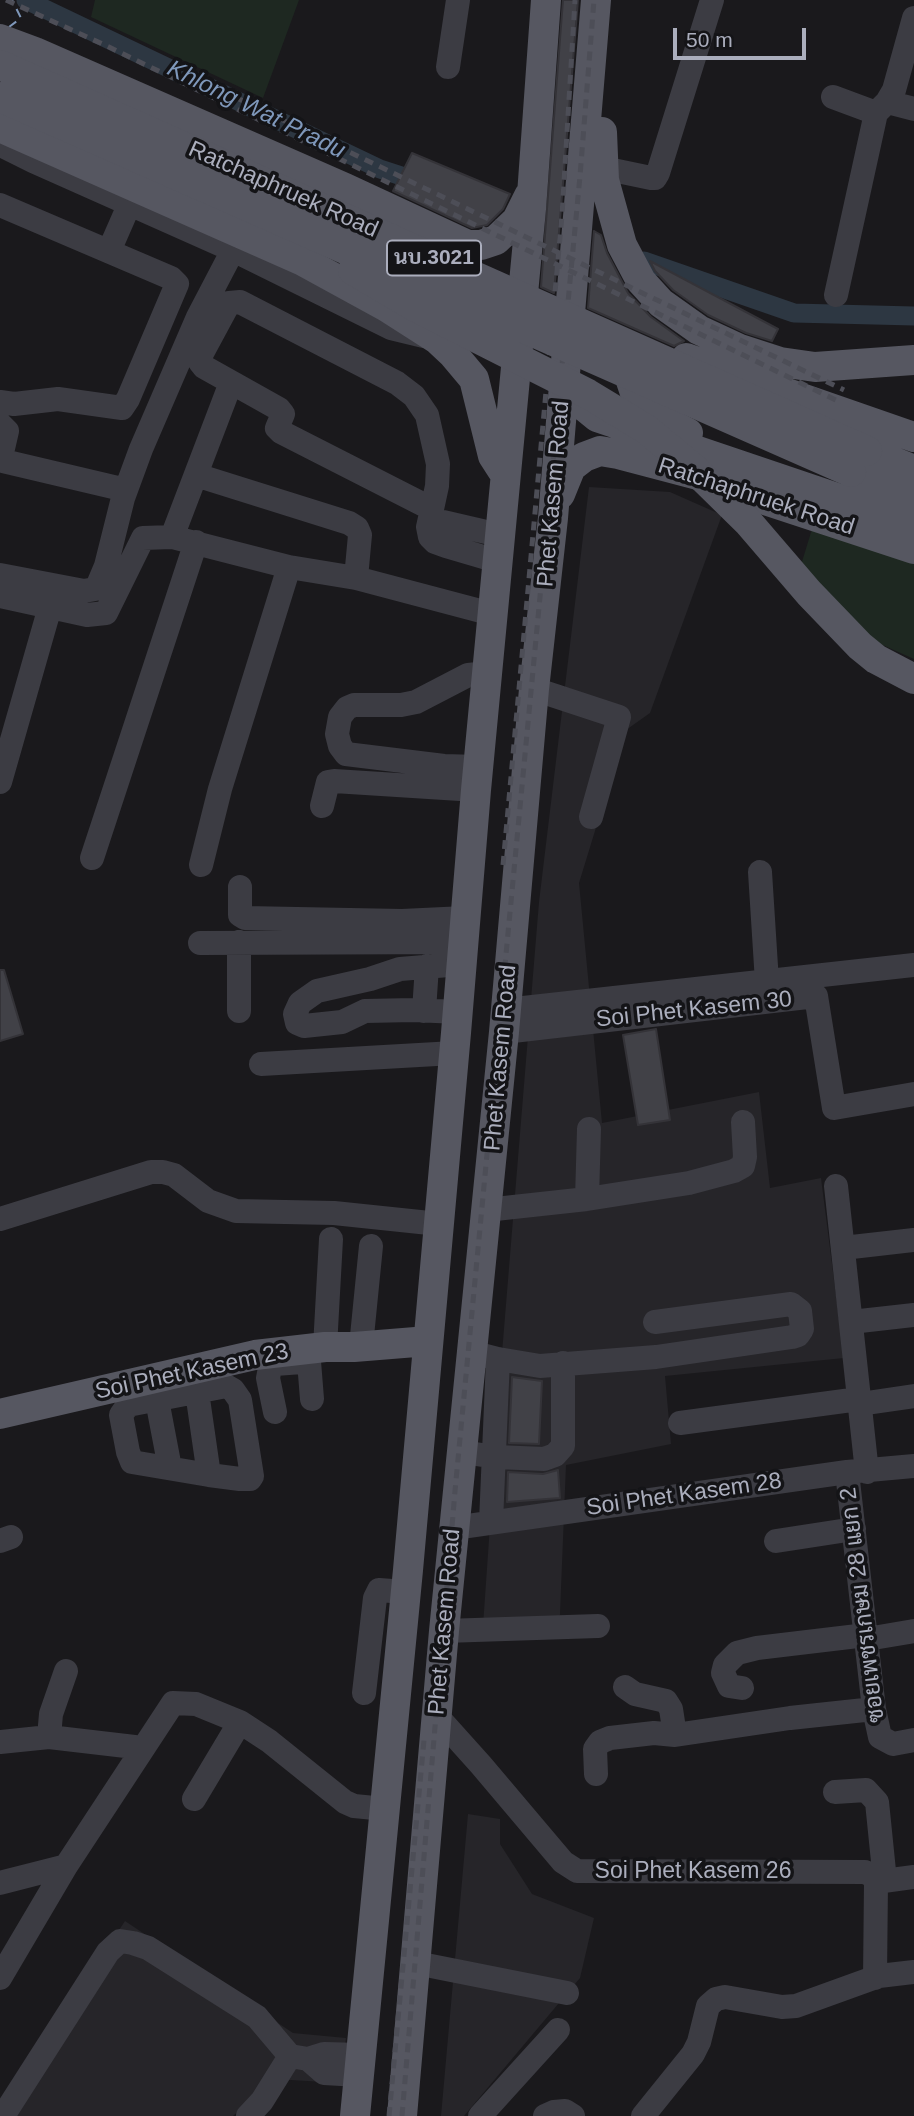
<!DOCTYPE html>
<html>
<head>
<meta charset="utf-8">
<style>
	body { margin:0 }
	#map { position:relative; width:914px; height:2116px; overflow:hidden; background:#1a191c; font-family:Arial,sans-serif }
	canvas { display:block }
	.scale { position:absolute; left:673px; top:28px; width:133px; height:32px; box-sizing:border-box; border:4px solid #abaebd; border-top:0; padding-left:9px; font-size:21px; line-height:24px; white-space:nowrap; color:#abaebd; -webkit-text-stroke:5px #141417; paint-order:stroke }
</style>
</head>
<body>
<div id="map">
<canvas width="914" height="2116"></canvas>
<div class="scale">50 m</div>
</div>
<script>
const ctx = document.querySelector('canvas').getContext('2d');
ctx.lineJoin = 'round';
function fillPath(path, color) {
  ctx.fillStyle = color;
  ctx.fill(path, 'evenodd');
}
function poly(rows) {
  const path = new Path2D();
  for (const r of rows) {
    path.moveTo(r[0], r[1]);
    for (let i = 2; i < r.length; i += 2) path.lineTo(r[i], r[i + 1]);
  }
  return path;
}
function trace(path, color, width, dash) {
  ctx.strokeStyle = color;
  ctx.lineWidth = width;
  ctx.lineCap = dash ? 'butt' : 'round';
  ctx.setLineDash(dash || []);
  ctx.stroke(path);
}
function label(font, color, halo, rows, align = 'center') {
  ctx.font = font + ' Arial,Sarabun,sans-serif';
  ctx.lineWidth = 7;
  ctx.setLineDash([]);
  ctx.textBaseline = 'middle';
  ctx.strokeStyle = halo;
  ctx.fillStyle = color;
  for (const [text, x, y, turn = 0] of rows) {
    ctx.save();
    ctx.translate(x, y);
    ctx.rotate((+turn || 0) * Math.PI / 180);
    ctx.textAlign = isNaN(turn) ? turn : align;
    if (halo) ctx.strokeText(text, 0, 0);
    ctx.fillText(text, 0, 0);
    ctx.restore();
  }
}
fillPath(poly([
	[589,487,670,492,722,515,650,713,626,730,579,883,602,1123,759,1092,770,1188,821,1178,844,1358,665,1376,671,1444,566,1465,559,1638,482,1640,502,1353,539,902],
	[468,1814,500,1819,500,1844,532,1894,594,1918,580,1978,464,2116,441,2116],
	[125,1921,293,2033,346,2038,341,2083,274,2079,233,2116,0,2116,0,2110]
]), '#262529');
fillPath(poly([
	[95,0,299,0,263,98,91,17],
	[812,529,914,564,914,659,867,638,801,565]
]), '#1e2821');
trace(poly([
	[26,0,380,169,426,184],
	[644,261,794,313,914,316]
]), '#2d3742', 19);
trace(poly([
	[9,27,21,18,12,0]
]), '#7f98bb', 2, [9, 7]);
const building = poly([
	[563,0,578,0,554,293,541,287,563,0],
	[412,153,510,194,503,209,487,225,472,228,393,191,412,153],
	[594,231,601,235,607,253,628,293,651,317,684,341,674,346,588,308,594,231],
	[650,261,778,329,772,341,746,333,708,315,673,290,655,271,650,261],
	[0,970,4,970,23,1034,0,1041,0,970],
	[656,1029,670,1120,638,1125,623,1035,656,1029],
	[512,1377,542,1381,539,1444,509,1443,512,1377],
	[558,1470,560,1498,507,1502,508,1472,543,1474,558,1470]
]);
fillPath(building, '#414147');
trace(building, '#343338', 2);
trace(poly([
	[448,67,458,0],
	[833,97,876,113],
	[887,102,914,109],
	[0,142,3,146,33,161,233,250,391,328,424,336],
	[603,168,651,178,655,178,658,173,712,0],
	[0,205,171,278,177,284,128,399,122,408,58,399,14,404,0,402],
	[109,251,130,203],
	[836,295,876,113,887,102,894,90,914,18],
	[0,424,7,431,1,457,3,461,126,490],
	[196,475,349,523,357,528,360,535,356,578],
	[432,509,281,432,277,428,283,414,279,409,204,367,200,362,201,355,229,303,240,302,397,383,414,396,427,415,438,464,437,486,432,509,428,527,430,537,435,542,446,546,497,561],
	[428,527,435,522,443,522,499,535],
	[172,537,227,393],
	[0,575,84,591,95,589,98,585,106,566,123,498,141,449,198,317,233,250],
	[0,596,87,615,106,613,143,538,172,537,289,567,356,578,492,614],
	[534,689,619,717,591,817],
	[478,767,444,766,346,754,340,746,337,734,340,717,347,708,354,705,401,705,416,702,468,675,487,673],
	[0,782,50,607],
	[322,806,328,782,334,781,476,790],
	[92,858,196,542],
	[201,865,220,789,289,567],
	[760,872,767,982],
	[240,887,240,915,245,918,402,921,465,918],
	[200,943,464,942],
	[505,1010,914,965],
	[239,1011,239,942],
	[424,1011,427,966],
	[458,1012,414,1010,365,1011,342,1022,304,1026,297,1023,295,1014,300,1003,317,991,370,979,400,969,461,964],
	[504,1032,816,996,834,1108,914,1094],
	[261,1064,454,1053],
	[836,1186,867,1472],
	[587,1199,589,1129],
	[486,1210,587,1199,689,1183,734,1171,743,1166,745,1157,743,1122],
	[0,1219,151,1172,163,1172,174,1175,208,1201,236,1211,334,1213,439,1224],
	[843,1248,914,1240],
	[851,1322,914,1315],
	[361,1346,371,1246],
	[325,1347,331,1239],
	[308,1349,312,1399],
	[471,1352,498,1359,540,1366,656,1357,792,1337,798,1335,802,1329,800,1311,791,1304,655,1322],
	[210,1365,216,1388,226,1386,233,1390,240,1400,252,1476,250,1479,240,1479,209,1475,132,1462,128,1452,121,1415,128,1405,216,1388],
	[197,1392,209,1475],
	[157,1400,170,1468],
	[860,1404,914,1396],
	[275,1412,268,1378,270,1368,275,1364,302,1362],
	[680,1423,859,1399],
	[462,1452,496,1457,544,1459,555,1455,563,1446,563,1363],
	[847,1472,874,1709,880,1737,893,1744,914,1740],
	[491,1522,498,1359],
	[454,1528,847,1472,914,1466],
	[0,1541,11,1537],
	[776,1541,854,1529],
	[444,1631,598,1626],
	[867,1639,914,1631],
	[625,1687,635,1694,666,1701,671,1709,675,1735],
	[742,1688,729,1686,723,1673,725,1665,737,1653,757,1648,866,1635],
	[364,1693,375,1598,379,1590,405,1592],
	[437,1716,481,1765,563,1862,577,1871,865,1872,873,1876,876,1882,875,1978],
	[49,1737,51,1714,66,1671],
	[0,1742,49,1737,143,1748],
	[596,1774,595,1749,600,1742,610,1738,654,1733,675,1735,790,1718,874,1709],
	[835,1792,866,1790,877,1802,885,1881],
	[194,1799,240,1722],
	[876,1882,914,1877],
	[0,1883,66,1866],
	[416,1963,567,1993],
	[0,1978,66,1866,173,1703,196,1704,240,1722,269,1741,345,1802,354,1806,385,1809],
	[308,2059,324,2073,359,2075],
	[3,2116,108,1952,120,1941,133,1943,148,1948,257,2017,290,2056,308,2059,324,2054,361,2055],
	[248,2116,262,2101,290,2056],
	[480,2116,558,2030],
	[545,2116,554,2112,565,2111,573,2116],
	[643,2116,693,2054,699,2042,708,2006,716,1999,725,1997,782,2007,796,2006,879,1976,914,1972]
]), '#3c3c43', 24);
trace(poly([
	[0,39,35,52,345,188,468,245,481,245,496,240,517,220,529,196],
	[0,127,303,261,387,307,437,339,453,354,474,379,493,456,502,470],
	[602,132,604,180,622,245,641,281,661,303,699,330,740,349,780,362,815,367,914,360],
	[644,358,635,366,631,381,635,393,654,415,688,433],
	[686,358,914,437],
	[564,390,597,417,914,524],
	[867,451,914,470],
	[851,472,914,496],
	[560,494,571,467,584,457,600,451,618,454,713,479,765,500,914,549],
	[0,1414,255,1355,325,1347,354,1347,428,1341],
	[355,2116,408,1570,456,1033,476,790,531,209,546,0],
	[402,2116,444,1631,504,1032,534,689,553,518,596,0]
]), '#565761', 30);
trace(poly([
	[6,0,109,47,840,402],
	[235,97,844,390],
	[503,865,562,215,575,0],
	[389,2116,424,1740],
	[402,2116,455,1491,580,176,594,0]
]), '#4d4e57', 5, [9, 7]);
trace(poly([
	[0,65,867,451],
	[0,97,851,472],
	[353,270,414,306,588,394,646,429,692,467,748,522,809,593,860,646,876,659,914,679]
]), '#565761', 30);
for (const [x, y, w] of [
	[434,258,94]
]) {
  const box = new Path2D();
  box.roundRect(x - w / 2, y - 17.5, w, 35, 5);
  ctx.fillStyle = '#141417';
  ctx.fill(box);
  trace(box, '#abaebd', 2);
}
label('bold 21px', '#abaebd', null, [
	["นบ.3021",434,258]
]);
label('23px', '#abaebd', '#141417', [
	["Ratchaphruek Road",283,190,24],
	["Phet Kasem Road",554,494,-85],
	["Ratchaphruek Road",756,497,18],
	["Soi Phet Kasem 30",694,1010,-6],
	["Phet Kasem Road",501,1058,-85],
	["Soi Phet Kasem 23",192,1372,-12],
	["Soi Phet Kasem 28",684,1495,-8],
	["ซอยเพชรเกษม 28 แยก 2",863,1605,-97],
	["Phet Kasem Road",445,1622,-85],
	["Soi Phet Kasem 26",693,1872]
]);
label('italic 24px', '#7f98bb', '#141417', [
	["Khlong Wat Pradu",256,110,26]
]);
</script>
</body>
</html>
